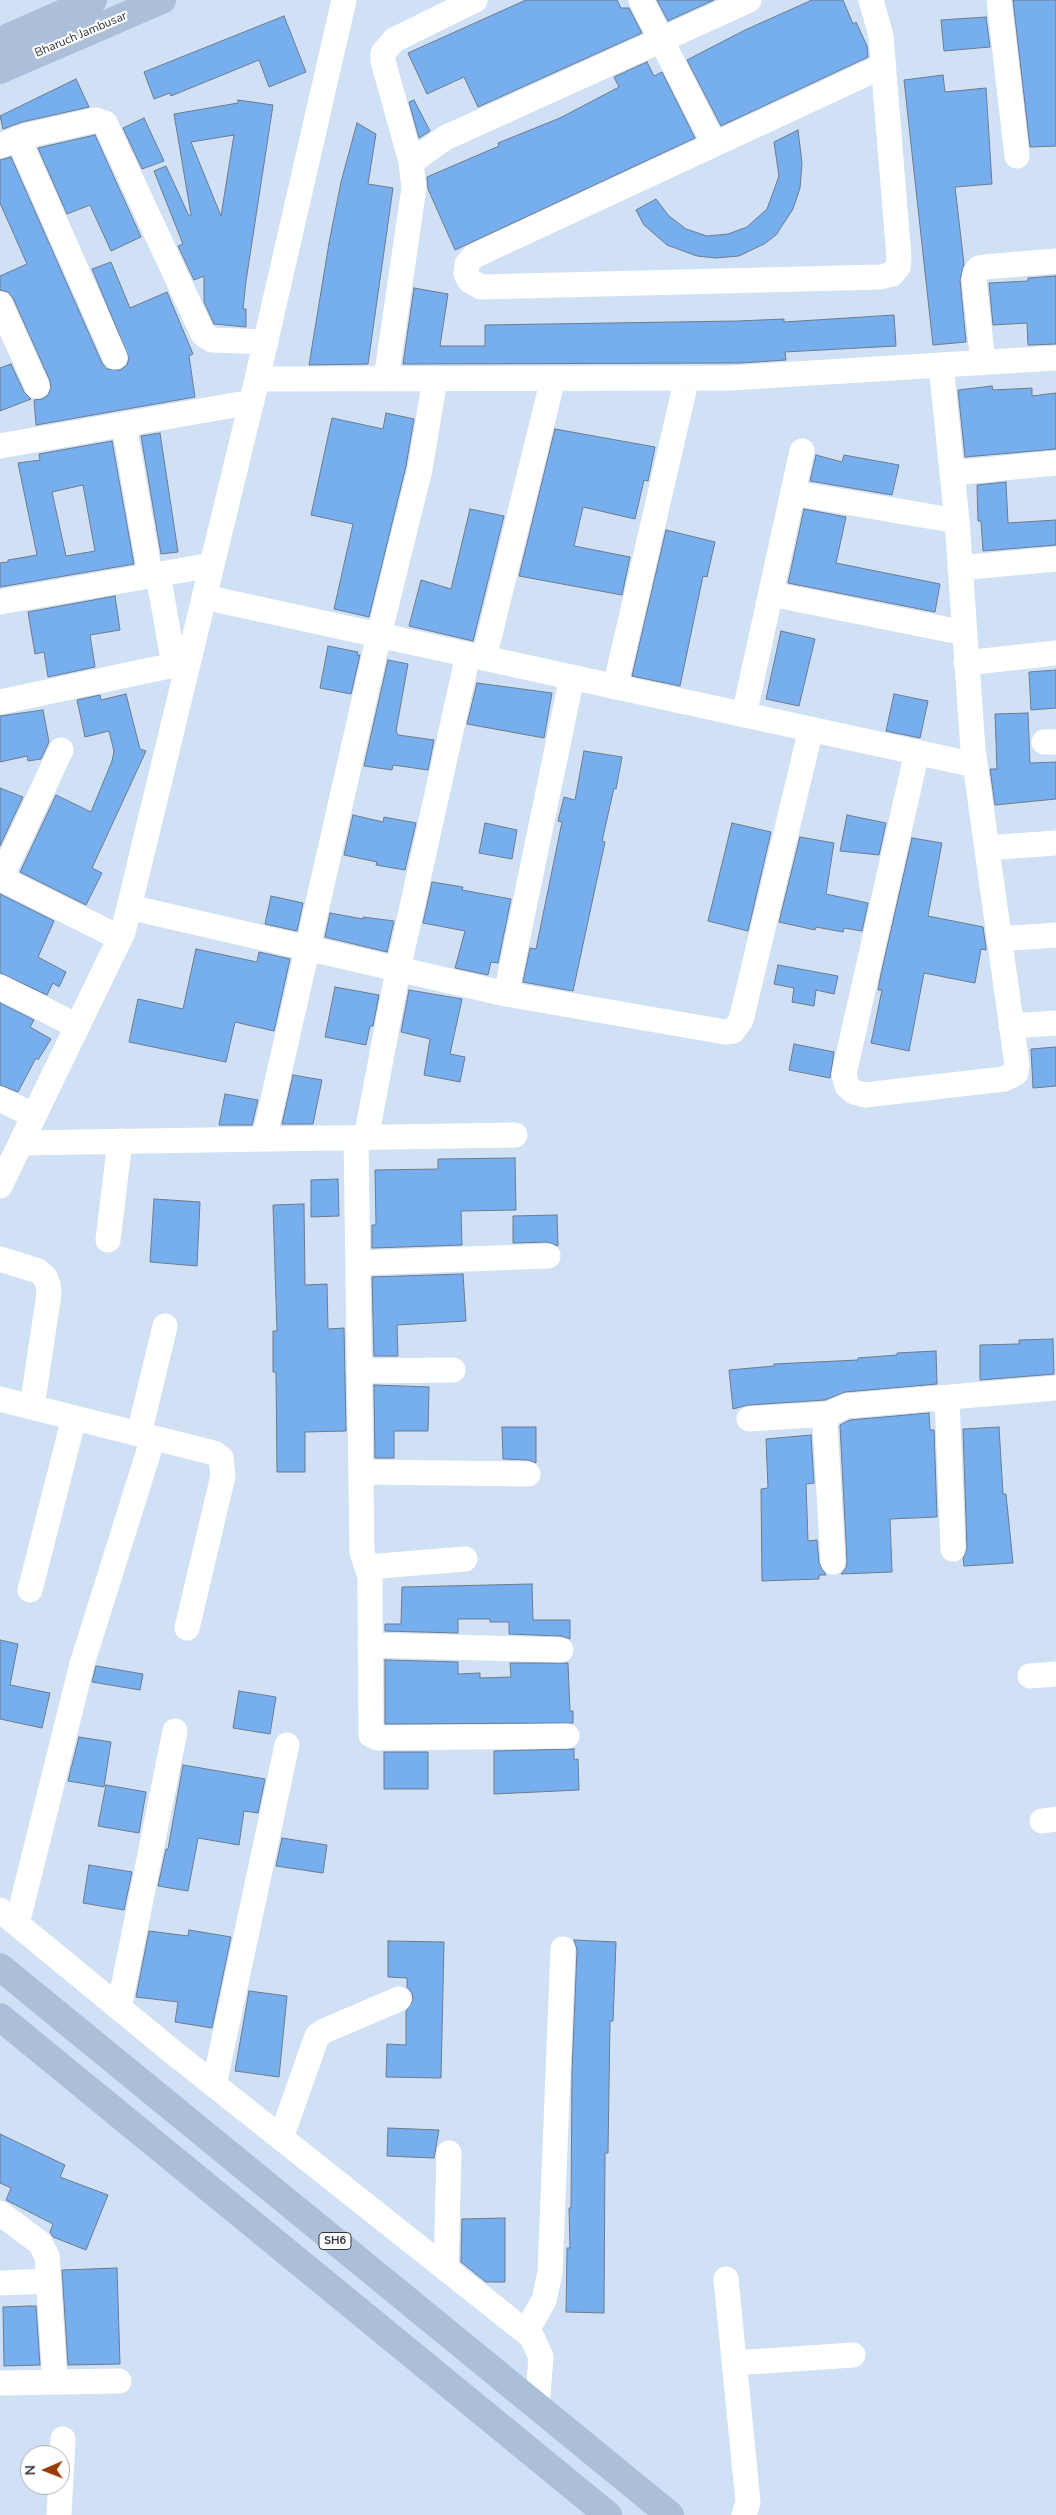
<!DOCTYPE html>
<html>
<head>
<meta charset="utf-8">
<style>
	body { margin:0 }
	#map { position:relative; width:1056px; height:2515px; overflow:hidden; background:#d0e0f5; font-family:"Nunito Sans",sans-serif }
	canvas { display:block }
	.north { position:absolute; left:20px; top:2445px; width:50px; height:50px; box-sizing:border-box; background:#fff; border:1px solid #acafb2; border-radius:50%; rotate:269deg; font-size:14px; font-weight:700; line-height:20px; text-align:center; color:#30363e }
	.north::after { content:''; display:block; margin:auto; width:18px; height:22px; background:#9d3a00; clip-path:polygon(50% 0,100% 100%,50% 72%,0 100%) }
</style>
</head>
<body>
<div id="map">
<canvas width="1056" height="2515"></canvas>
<div class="north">N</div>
</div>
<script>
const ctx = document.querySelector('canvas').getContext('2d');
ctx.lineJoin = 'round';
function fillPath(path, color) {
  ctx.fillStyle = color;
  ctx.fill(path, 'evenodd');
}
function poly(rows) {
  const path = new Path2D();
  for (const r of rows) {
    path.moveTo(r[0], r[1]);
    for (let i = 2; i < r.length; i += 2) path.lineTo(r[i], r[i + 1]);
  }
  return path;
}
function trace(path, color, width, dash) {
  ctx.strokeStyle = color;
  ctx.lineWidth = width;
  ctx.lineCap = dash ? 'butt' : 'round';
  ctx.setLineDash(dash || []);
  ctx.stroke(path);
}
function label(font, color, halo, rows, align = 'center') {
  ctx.font = font + ' "Nunito Sans",sans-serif';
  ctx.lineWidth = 4.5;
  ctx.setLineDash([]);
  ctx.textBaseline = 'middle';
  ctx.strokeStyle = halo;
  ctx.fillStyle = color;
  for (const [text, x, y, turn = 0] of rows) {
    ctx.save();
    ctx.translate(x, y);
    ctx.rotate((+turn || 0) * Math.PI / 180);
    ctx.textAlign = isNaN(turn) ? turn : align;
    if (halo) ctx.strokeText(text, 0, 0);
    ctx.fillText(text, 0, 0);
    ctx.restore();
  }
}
const building = poly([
	[526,0,617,0,621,8,629,8,642,33,478,107,464,77,427,94,408,53,526,0],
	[657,0,714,0,668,21,657,0],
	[812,0,843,0,853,24,856,22,867,46,868,57,721,126,687,60,745,30,812,0],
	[1013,0,1056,0,1056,146,1030,147,1013,0],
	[284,16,306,72,269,87,259,60,171,96,170,93,154,99,144,72,284,16],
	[986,17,990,47,944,51,941,20,986,17],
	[647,62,654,76,662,72,695,138,455,250,428,189,427,177,499,146,498,143,560,118,619,87,614,77,647,62],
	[943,75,945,92,986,88,992,184,955,187,964,264,960,280,966,342,933,345,904,80,943,75],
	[76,79,89,107,22,122,3,129,0,116,76,79],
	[238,100,273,105,246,281,243,309,246,309,246,327,214,324,204,302,204,276,194,280,178,246,183,244,154,171,166,166,189,216,191,215,174,114,238,103,238,100],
	[234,135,221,216,191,142,234,135],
	[414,100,430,131,419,138,409,102,414,100],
	[144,118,164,161,142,169,123,128,144,118],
	[357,123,376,134,368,184,393,188,368,364,309,365,329,243,341,182,357,123],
	[798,130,802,163,800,188,793,209,776,235,764,244,739,256,716,258,697,256,667,245,644,225,636,210,656,199,669,216,686,229,707,236,728,234,747,227,767,209,779,176,774,142,798,130],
	[95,135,141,237,111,251,90,205,67,214,38,148,95,135],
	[11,157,102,363,107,369,120,370,127,365,129,358,92,269,111,262,130,308,167,292,193,354,189,356,195,397,36,425,34,400,42,399,48,395,51,388,50,381,13,298,8,292,0,290,0,276,27,264,0,203,0,160,11,157],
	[1056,276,1056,344,1028,345,1027,323,993,325,989,283,1028,281,1028,278,1056,276],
	[414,288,448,294,440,346,485,346,485,325,738,321,784,319,784,322,894,315,896,346,785,352,786,360,740,363,403,364,414,288],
	[11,364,24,392,31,399,0,411,0,368,11,364],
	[992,386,993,390,1032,388,1032,396,1056,393,1056,449,965,457,958,390,992,386],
	[386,413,414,419,406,466,369,617,334,609,353,524,311,515,332,418,383,429,386,413],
	[555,429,655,447,648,481,644,480,635,519,583,507,574,546,630,557,622,595,519,576,555,429],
	[160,433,178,552,161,554,141,436,160,433],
	[112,441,134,564,0,587,0,563,8,562,8,560,37,555,18,463,40,460,39,454,112,441],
	[83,485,95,551,66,556,52,492,83,485],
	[816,455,842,462,844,455,899,465,892,495,810,481,816,455],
	[1006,482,1008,523,1056,520,1056,545,983,551,981,521,978,521,977,485,1006,482],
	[470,509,504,516,473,641,409,626,421,580,451,589,470,509],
	[804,509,846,517,836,563,940,584,935,612,788,583,804,509],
	[666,530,715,542,707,577,703,576,680,686,632,676,666,530],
	[115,596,120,630,90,635,95,667,48,677,44,652,35,654,28,612,115,596],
	[781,631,815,639,799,706,766,699,781,631],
	[328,646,358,652,357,655,360,655,351,694,320,688,328,646],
	[388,660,408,664,396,731,398,735,434,740,428,770,393,765,392,770,364,766,388,660],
	[1056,670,1056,708,1031,710,1029,672,1056,670],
	[477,683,552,693,544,738,467,724,477,683],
	[126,694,140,749,146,751,92,868,102,873,86,905,20,872,56,795,91,812,112,761,114,751,109,731,85,737,77,700,100,695,101,700,126,694],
	[894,694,928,701,920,738,886,731,894,694],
	[43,710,49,742,41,759,28,761,27,756,0,762,0,716,43,710],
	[1028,713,1030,763,1056,762,1056,799,995,805,990,769,997,769,995,714,1028,713],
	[584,751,622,757,616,789,614,788,602,841,605,842,573,991,523,982,530,948,536,949,562,822,558,821,564,797,575,800,584,751],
	[0,788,23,797,0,846,0,788],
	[353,815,383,822,384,817,416,823,405,870,376,865,377,862,344,855,353,815],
	[847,815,886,823,879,855,840,851,847,815],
	[485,823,517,830,512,859,479,853,485,823],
	[732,823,771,832,748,931,708,921,732,823],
	[800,837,834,843,826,894,868,903,862,931,844,928,843,932,816,927,815,930,779,922,800,837],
	[912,838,942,843,928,916,983,927,986,948,986,950,981,949,975,983,924,973,909,1051,871,1043,882,990,878,990,881,974,912,838],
	[432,882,463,887,462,890,511,899,498,963,491,962,488,975,455,968,465,931,423,923,432,882],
	[0,894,54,921,38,957,66,972,59,987,53,983,47,995,0,973,0,894],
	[271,896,303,903,297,931,265,924,271,896],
	[330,913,363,919,363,917,394,921,387,952,325,937,330,913],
	[196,949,257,962,259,952,290,959,274,1031,235,1022,226,1062,129,1042,138,999,183,1009,196,949],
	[778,965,838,976,834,994,816,990,814,1006,792,1002,794,988,774,984,778,965],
	[335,987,379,995,373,1026,370,1026,366,1045,325,1037,335,987],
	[409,990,462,999,450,1054,465,1057,460,1082,424,1075,430,1039,401,1032,409,990],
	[0,1003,34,1020,30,1027,51,1039,38,1060,36,1058,18,1092,0,1085,0,1003],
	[794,1044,834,1052,830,1078,789,1070,794,1044],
	[1056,1047,1056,1086,1033,1088,1031,1049,1056,1047],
	[293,1075,322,1080,313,1124,282,1124,293,1075],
	[225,1094,258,1100,252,1125,219,1125,225,1094],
	[515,1158,516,1210,461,1211,462,1245,372,1248,372,1225,376,1225,375,1170,438,1169,438,1159,515,1158],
	[338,1179,339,1216,311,1217,311,1180,338,1179],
	[154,1199,200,1202,197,1266,150,1262,154,1199],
	[304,1204,305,1285,327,1284,328,1329,344,1328,346,1431,305,1432,305,1472,277,1472,276,1372,273,1372,273,1331,277,1331,273,1205,304,1204],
	[557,1215,558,1246,547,1242,513,1243,513,1216,557,1215],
	[463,1274,466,1321,397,1325,398,1356,374,1356,372,1277,463,1274],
	[1053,1339,1054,1374,980,1380,980,1345,1019,1344,1019,1340,1053,1339],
	[936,1351,937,1384,845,1392,825,1400,748,1405,733,1409,729,1370,774,1366,774,1364,858,1360,858,1358,897,1355,897,1353,936,1351],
	[374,1385,429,1387,428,1431,394,1431,394,1458,375,1458,374,1385],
	[929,1413,930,1430,934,1430,937,1517,890,1519,892,1572,841,1574,846,1568,847,1561,840,1425,850,1420,929,1413],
	[502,1427,536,1427,536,1463,528,1460,503,1459,502,1427],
	[999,1427,1003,1494,1006,1494,1013,1563,964,1566,963,1558,967,1548,963,1429,999,1427],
	[811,1435,814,1483,806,1484,808,1541,817,1540,819,1563,826,1575,819,1575,819,1579,762,1581,761,1489,768,1488,766,1439,811,1435],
	[532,1584,533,1620,570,1620,570,1639,561,1636,509,1634,509,1622,490,1622,490,1619,458,1619,458,1633,385,1631,385,1624,401,1624,402,1587,532,1584],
	[0,1640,18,1644,10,1685,50,1693,42,1728,0,1719,0,1640],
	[385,1660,458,1662,458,1674,480,1673,480,1678,511,1677,510,1663,568,1663,570,1711,573,1711,573,1723,385,1724,385,1660],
	[96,1666,143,1674,140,1690,92,1682,96,1666],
	[239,1691,276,1697,270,1734,233,1728,239,1691],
	[79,1737,111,1742,104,1787,68,1781,79,1737],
	[574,1749,574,1760,578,1759,579,1790,494,1794,494,1751,574,1749],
	[384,1752,428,1752,428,1789,384,1789,384,1752],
	[183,1765,265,1779,258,1813,244,1811,239,1845,198,1838,188,1891,158,1886,166,1849,168,1849,183,1765],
	[106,1785,146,1792,139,1833,98,1826,106,1785],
	[282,1838,327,1845,323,1873,276,1866,282,1838],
	[89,1865,132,1872,124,1910,83,1903,89,1865],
	[189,1930,231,1937,212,2028,175,2022,178,2002,136,1997,149,1931,188,1936,189,1930],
	[574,1940,616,1942,613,2021,610,2021,608,2153,605,2153,604,2313,566,2312,567,2248,570,2248,569,2208,571,2208,572,2073,577,1950,574,1940],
	[388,1941,444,1942,441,2078,386,2077,387,2044,406,2045,406,2011,413,2000,412,1993,407,1987,407,1978,388,1977,388,1941],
	[249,1991,287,1996,279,2077,235,2071,249,1991],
	[388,2128,439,2130,434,2158,387,2156,388,2128],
	[0,2134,65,2165,60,2177,108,2195,86,2250,53,2237,50,2232,53,2224,6,2200,11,2188,0,2183,0,2134],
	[505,2218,505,2282,486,2282,461,2262,462,2219,505,2218],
	[117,2268,120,2364,68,2365,62,2270,117,2268],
	[30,2306,36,2306,40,2365,4,2366,3,2307,30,2306]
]);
fillPath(building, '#77aeee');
trace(building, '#6c7b8e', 1);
trace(poly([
	[641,0,714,144],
	[871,0,881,36,899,258,898,267,892,274,881,277,481,287,470,281,466,274,467,264,474,256,883,66],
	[999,0,1017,156],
	[18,138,115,357],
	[0,146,25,136,96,120,105,123,203,334,212,340,266,342],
	[411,162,445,138,749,0],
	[0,304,37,386],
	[983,363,974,279,975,273,979,268,985,267,1056,261],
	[257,379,730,378,1056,358],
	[386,379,414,188,411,162,383,61,383,53,394,40,475,0],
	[124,424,150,575],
	[0,446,252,402],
	[952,473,1056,463],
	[793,493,957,521],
	[960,568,1056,559],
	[158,574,174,665],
	[771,594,965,633],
	[204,597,975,765],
	[0,602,212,565],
	[484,658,553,379],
	[966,663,1056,653],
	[615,687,687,378],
	[0,702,188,662],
	[744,715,802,451],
	[1044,742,1056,742],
	[917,752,844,1074,847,1086,854,1092,865,1095,1004,1079,1016,1073,1017,1065,973,749,957,521,941,365],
	[987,848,1056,843],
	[0,878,120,938],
	[1,878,61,750],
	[129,907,506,994,725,1032,733,1031,741,1020,811,729],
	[999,939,1056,935],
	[0,987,77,1026],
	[506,994,572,677],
	[1011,1026,1056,1023],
	[0,1099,34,1116],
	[356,1138,362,1552,370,1577,371,1735,378,1738,567,1736],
	[366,1138,398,970,468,655],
	[264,1139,379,635,420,469,435,379],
	[21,1143,515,1135],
	[0,1186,123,932,257,379,344,0],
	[108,1240,120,1141],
	[0,1259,38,1271,45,1277,48,1285,49,1294,32,1407],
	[358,1263,548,1256],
	[359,1371,453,1370],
	[947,1398,953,1549],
	[0,1399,214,1453,221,1458,223,1476,187,1628],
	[749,1419,829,1414],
	[139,1434,165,1326],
	[361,1472,528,1474],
	[833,1562,825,1423,829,1414,846,1406,1056,1388],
	[367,1567,465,1559],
	[30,1590,74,1418],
	[370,1645,561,1650],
	[1030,1676,1056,1674],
	[1042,1821,1056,1819],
	[0,1910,174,2053,532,2337,541,2357,537,2407],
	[17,1924,82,1664,153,1438],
	[119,2008,175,1731],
	[214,2085,287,1745],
	[281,2138,317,2036,324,2031,399,1999],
	[0,2213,40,2243,47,2256,55,2382],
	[446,2269,449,2153],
	[726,2279,748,2502,744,2515],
	[0,2283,49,2281],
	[526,2332,544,2300,550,2273,563,1949],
	[734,2363,853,2355],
	[0,2383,119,2381],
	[59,2515,63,2439]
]), '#fff', 25);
trace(poly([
	[0,41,93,0],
	[0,70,162,0],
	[0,1967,670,2515],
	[0,2017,608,2515]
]), '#abc0d8', 28);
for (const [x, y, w] of [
	[335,2241,32]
]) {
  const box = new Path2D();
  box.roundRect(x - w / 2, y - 8.5, w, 17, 4);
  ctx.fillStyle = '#fff';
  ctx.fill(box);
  trace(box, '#30363e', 1);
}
label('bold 11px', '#30363e', null, [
	["SH6",335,2241]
]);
label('12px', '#30363e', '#fff', [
	["Bharuch Jambusar",81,35,-23]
]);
</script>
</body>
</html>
